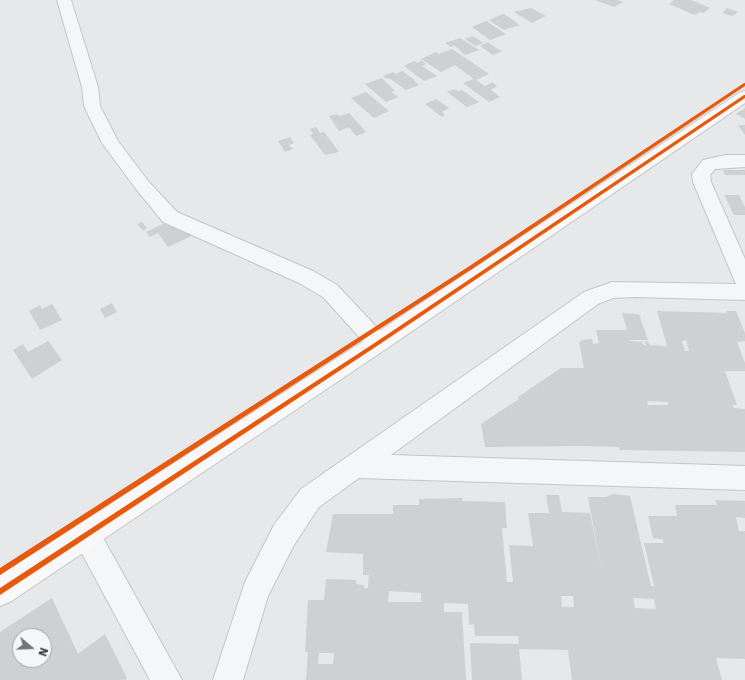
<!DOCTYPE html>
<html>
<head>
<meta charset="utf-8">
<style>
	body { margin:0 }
	#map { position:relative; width:745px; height:680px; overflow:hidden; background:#e6e8ea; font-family:"Work Sans",sans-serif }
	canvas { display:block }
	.north { position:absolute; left:12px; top:628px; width:40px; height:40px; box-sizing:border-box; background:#f4f6f8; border:1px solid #a5aaaf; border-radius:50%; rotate:109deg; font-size:11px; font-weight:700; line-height:16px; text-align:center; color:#2e3742 }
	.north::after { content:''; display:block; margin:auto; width:14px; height:18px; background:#6e757d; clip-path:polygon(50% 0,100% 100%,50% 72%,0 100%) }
</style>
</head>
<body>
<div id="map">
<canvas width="745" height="680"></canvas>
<div class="north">N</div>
</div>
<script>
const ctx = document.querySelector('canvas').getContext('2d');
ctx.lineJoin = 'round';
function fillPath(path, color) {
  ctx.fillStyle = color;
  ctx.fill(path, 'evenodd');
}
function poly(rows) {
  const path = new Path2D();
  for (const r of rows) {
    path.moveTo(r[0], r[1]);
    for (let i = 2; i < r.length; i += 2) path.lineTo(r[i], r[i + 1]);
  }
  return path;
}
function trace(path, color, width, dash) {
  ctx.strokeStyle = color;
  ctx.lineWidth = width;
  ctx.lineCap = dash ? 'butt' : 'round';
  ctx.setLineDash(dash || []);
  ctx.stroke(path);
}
fillPath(poly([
	[595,0,618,0,623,2,614,7],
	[674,0,691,0,710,8,703,13,700,12,695,15,669,4],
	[531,8,546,16,532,23,514,12],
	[727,8,738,12,732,16,722,13],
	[503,14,504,14,520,25,504,30,489,20],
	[486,21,506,34,490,40,472,27],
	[473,36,483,43,475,46,465,39],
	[460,38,479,50,465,55,454,45,451,47,445,43],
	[488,42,498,49,502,51,493,55,480,46],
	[452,49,489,74,476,80,485,86,492,82,497,86,491,90,500,97,489,102,463,83,474,79,455,65,441,72,421,59,436,52,439,54],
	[421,60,426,64,422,66,437,76,424,81,404,66,414,61,418,63],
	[402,71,412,78,419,85,406,90,389,78,387,79,383,76,393,72,396,74],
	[382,78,395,91,391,92,398,97,386,102,365,84],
	[454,89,458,91,462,90,479,102,467,107,447,92],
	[366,92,389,111,374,118,351,98],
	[436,99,449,108,442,112,445,115,442,117,425,104],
	[745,108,745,119,736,114],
	[349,113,366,132,356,136,349,127,339,131,329,116,337,114,340,116],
	[738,125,745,125,745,135],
	[316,127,320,133,324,132,339,152,325,155,310,135,313,134,310,129],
	[290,137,294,143,289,145,293,149,285,152,278,141],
	[723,170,745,170,745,175,725,175],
	[724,195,739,195,745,207,745,215,734,215],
	[172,220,196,234,168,247,158,233,150,237,146,232],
	[142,222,147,228,143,231,137,224],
	[112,303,117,312,105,318,100,309],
	[52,304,62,320,40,330,29,311,40,305,42,309],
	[657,311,727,313,726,311,736,311,745,333,745,341,737,342,745,363,745,371,725,371,737,405,732,405,734,408,745,409,745,452,620,450,619,447,580,446,485,447,481,424,519,399,518,397,561,368,584,368,579,342,582,341,581,340,592,339,593,344,599,343,596,330,627,330,622,313,639,314,648,340,630,340,630,341,642,342,643,345,647,345,644,342,647,341,650,345,667,346],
	[686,340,689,351,685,351,682,341],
	[647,401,668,402,668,405,648,405],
	[48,341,62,360,32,379,13,350,23,344,28,352],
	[613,494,630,496,651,586,654,586,644,543,664,543,662,539,653,538,648,516,677,516,675,505,717,505,715,500,745,501,745,518,736,517,739,531,745,531,745,659,716,658,722,680,572,680,568,650,519,649,522,680,472,680,470,643,519,644,518,636,475,636,474,624,469,625,468,604,444,603,444,612,462,612,466,680,306,680,308,652,305,652,308,600,324,600,326,579,356,580,356,584,362,585,364,585,364,588,368,588,369,575,363,575,363,554,326,552,333,514,393,514,393,505,419,505,419,499,462,498,462,501,505,502,507,528,502,528,507,582,513,582,509,545,533,546,528,513,549,513,546,495,559,495,562,512,590,513,602,572,588,497,606,497],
	[389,591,421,593,421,602,388,602],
	[561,596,573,596,574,607,562,607],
	[633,598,654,599,656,609,635,608],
	[319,653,334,653,333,664,318,664],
	[52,598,78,654,105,634,127,678,125,680,0,680,0,632],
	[20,636,44,636,44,660,20,660]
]), '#ced0d2');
const street = poly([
	[57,0,71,0,98,87,100,106,118,141,148,181,177,212,313,271,337,285,386,337,389,343,386,349,378,352,370,349,323,297,299,283,163,222,136,189,102,143,84,106,82,87,57,0],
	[726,155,745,155,745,167,715,169,710,175,711,182,745,259,745,300,636,297,613,298,598,304,391,455,745,466,745,490,359,478,319,507,294,545,268,596,243,680,213,680,245,582,274,525,301,489,584,292,612,282,736,284,693,182,692,174,703,160,726,155],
	[86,521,96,525,182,680,150,680,72,535,76,525,86,521]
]);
const secondary = poly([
	[745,91,745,103,386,349,10,602,0,606,0,575,370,337,739,93,745,91]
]);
trace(street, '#c4c6c8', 2);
trace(secondary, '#c4c6c8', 2);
fillPath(street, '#f5f6f7');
fillPath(secondary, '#f8f8f8');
fillPath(poly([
	[744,83,745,83,745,86,472,269,0,575,0,568,468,267,744,83],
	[744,95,745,95,745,98,380,344,0,595,0,588,376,342,744,95]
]), '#e8590c');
</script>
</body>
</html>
